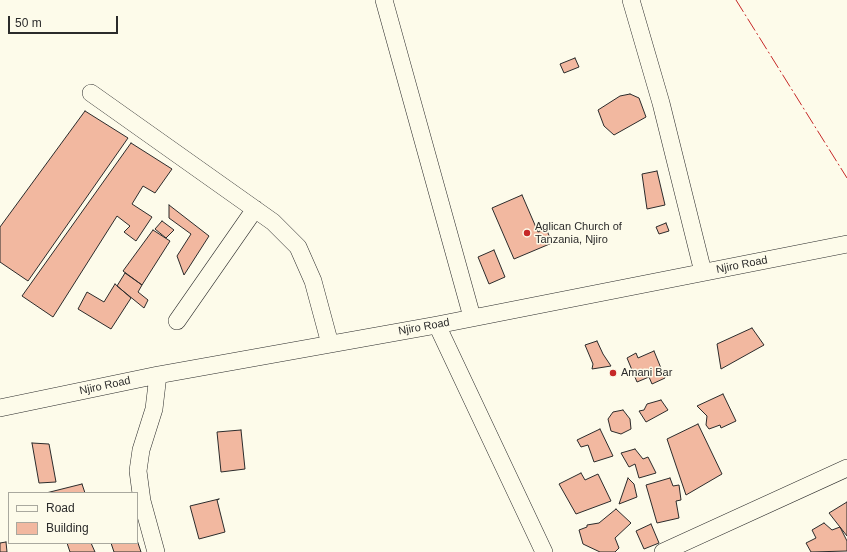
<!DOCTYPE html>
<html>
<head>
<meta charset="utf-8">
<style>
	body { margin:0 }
	#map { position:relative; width:847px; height:552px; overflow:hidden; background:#fdfbea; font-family:Arial,sans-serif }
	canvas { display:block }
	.legend { position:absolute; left:8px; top:492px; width:130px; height:52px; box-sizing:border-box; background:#fdfbea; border:1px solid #a9a89e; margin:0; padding:5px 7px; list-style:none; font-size:12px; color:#2b2b2b }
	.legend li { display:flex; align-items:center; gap:8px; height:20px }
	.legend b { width:20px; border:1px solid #a9a89e }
	.scale { position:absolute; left:8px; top:16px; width:110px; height:18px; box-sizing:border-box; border:2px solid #2b2b2b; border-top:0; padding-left:5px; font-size:12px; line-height:14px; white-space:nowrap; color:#2b2b2b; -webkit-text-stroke:3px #fdfbea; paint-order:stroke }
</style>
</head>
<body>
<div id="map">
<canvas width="847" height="552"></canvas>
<ul class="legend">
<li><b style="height:5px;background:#fdfbea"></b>Road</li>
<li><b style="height:11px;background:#f2b8a0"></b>Building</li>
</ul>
<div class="scale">50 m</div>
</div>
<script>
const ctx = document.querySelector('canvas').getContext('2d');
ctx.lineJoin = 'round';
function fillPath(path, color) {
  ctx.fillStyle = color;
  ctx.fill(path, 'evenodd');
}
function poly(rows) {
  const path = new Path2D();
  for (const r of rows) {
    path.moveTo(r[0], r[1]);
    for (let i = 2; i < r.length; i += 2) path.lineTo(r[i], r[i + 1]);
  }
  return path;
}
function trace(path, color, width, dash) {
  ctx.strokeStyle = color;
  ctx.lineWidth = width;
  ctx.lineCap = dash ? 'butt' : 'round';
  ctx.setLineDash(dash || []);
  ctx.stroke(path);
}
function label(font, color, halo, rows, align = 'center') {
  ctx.font = font + ' Arial,sans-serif';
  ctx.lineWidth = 3;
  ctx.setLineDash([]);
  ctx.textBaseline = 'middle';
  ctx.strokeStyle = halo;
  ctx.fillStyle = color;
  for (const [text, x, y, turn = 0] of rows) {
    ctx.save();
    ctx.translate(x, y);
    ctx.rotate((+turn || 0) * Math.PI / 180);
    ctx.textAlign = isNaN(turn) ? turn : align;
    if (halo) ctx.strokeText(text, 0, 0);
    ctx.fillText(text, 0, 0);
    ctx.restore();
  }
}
const building = poly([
	[575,58,579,67,564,73,560,64,575,58],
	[630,94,639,98,646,117,614,135,604,126,598,110,620,96,630,94],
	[85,111,128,138,28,281,0,262,0,227,85,111],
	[131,143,172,169,155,193,143,186,132,204,152,217,136,241,124,232,130,226,117,216,53,317,22,296,131,143],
	[657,171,665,205,647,209,642,174,657,171],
	[522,195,538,232,546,228,552,243,514,259,492,208,522,195],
	[169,205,209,236,184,275,177,256,191,234,169,218,169,205],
	[162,221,174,230,166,238,155,229,162,221],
	[666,223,669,231,659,234,656,227,666,223],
	[153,230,170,241,142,285,123,271,153,230],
	[494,250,505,277,489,284,478,257,494,250],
	[125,273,142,285,138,292,148,300,144,308,117,286,125,273],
	[115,284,131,298,111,329,78,309,87,292,104,302,115,284],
	[752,328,764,345,721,369,717,344,752,328],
	[597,341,603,354,611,366,592,369,593,364,585,345,597,341],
	[654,351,665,378,652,384,649,377,637,382,627,358,636,353,638,358,654,351],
	[723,394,736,421,721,428,720,425,709,429,706,425,707,416,697,406,723,394],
	[661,400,668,410,646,422,639,411,644,410,647,404,661,400],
	[623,410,630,419,631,429,621,434,611,431,608,419,613,412,623,410],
	[698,424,722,474,686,495,667,439,698,424],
	[600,429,613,456,594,462,588,445,581,447,577,440,600,429],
	[241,430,245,469,221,472,217,432,241,430],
	[32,443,49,444,56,482,39,483,32,443],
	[635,449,643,459,648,457,656,473,639,478,635,464,629,467,621,453,635,449],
	[581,473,585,480,598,474,611,501,576,514,559,484,581,473],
	[628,478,634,484,637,497,619,504,628,478],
	[670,478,673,486,679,485,681,500,676,501,679,518,657,523,646,485,670,478],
	[82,484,85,493,46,493,82,484],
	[219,499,217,500,225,532,199,539,190,506,219,499],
	[847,502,847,536,829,513,847,502],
	[616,509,631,523,615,538,619,548,615,552,600,552,583,544,579,530,587,527,587,525,599,523,616,509],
	[824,523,832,530,840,527,847,541,847,551,811,552,806,543,816,538,812,530,824,523],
	[651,524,659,543,644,549,636,531,651,524],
	[137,540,141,552,114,552,111,543,137,543,137,540],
	[6,542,7,552,0,552,0,543,6,542],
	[67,543,91,543,95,552,70,552,67,543]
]);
fillPath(building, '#f2b8a0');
trace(building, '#2b2b2b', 1);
const minor = poly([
	[384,0,472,317],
	[631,0,661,103,703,272],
	[91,93,273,222,298,247,313,281,330,344],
	[177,321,255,209],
	[437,325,544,552],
	[0,408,158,375,437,325,847,244],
	[156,552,142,501,138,471,141,450,154,409,158,375],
	[663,552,847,468]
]);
trace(minor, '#2b2b2b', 18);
trace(minor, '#fdfbea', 17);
trace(poly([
	[736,0,847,178]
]), '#c62828', 1, [14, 3, 2, 3]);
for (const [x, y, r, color] of [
	[527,233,4,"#c62828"],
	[613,373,4,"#c62828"]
]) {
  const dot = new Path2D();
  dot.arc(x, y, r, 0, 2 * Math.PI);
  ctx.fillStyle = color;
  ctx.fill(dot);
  trace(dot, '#fdfbea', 1.5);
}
label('11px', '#2b2b2b', '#fdfbea', [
	["Aglican Church of",535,227],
	["Tanzania, Njiro",535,240],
	["Amani Bar",621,373]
], 'left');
label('11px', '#2b2b2b', '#fdfbea', [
	["Njiro Road",742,265,-11],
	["Njiro Road",424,327,-10],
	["Njiro Road",105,386,-12]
]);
</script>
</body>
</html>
